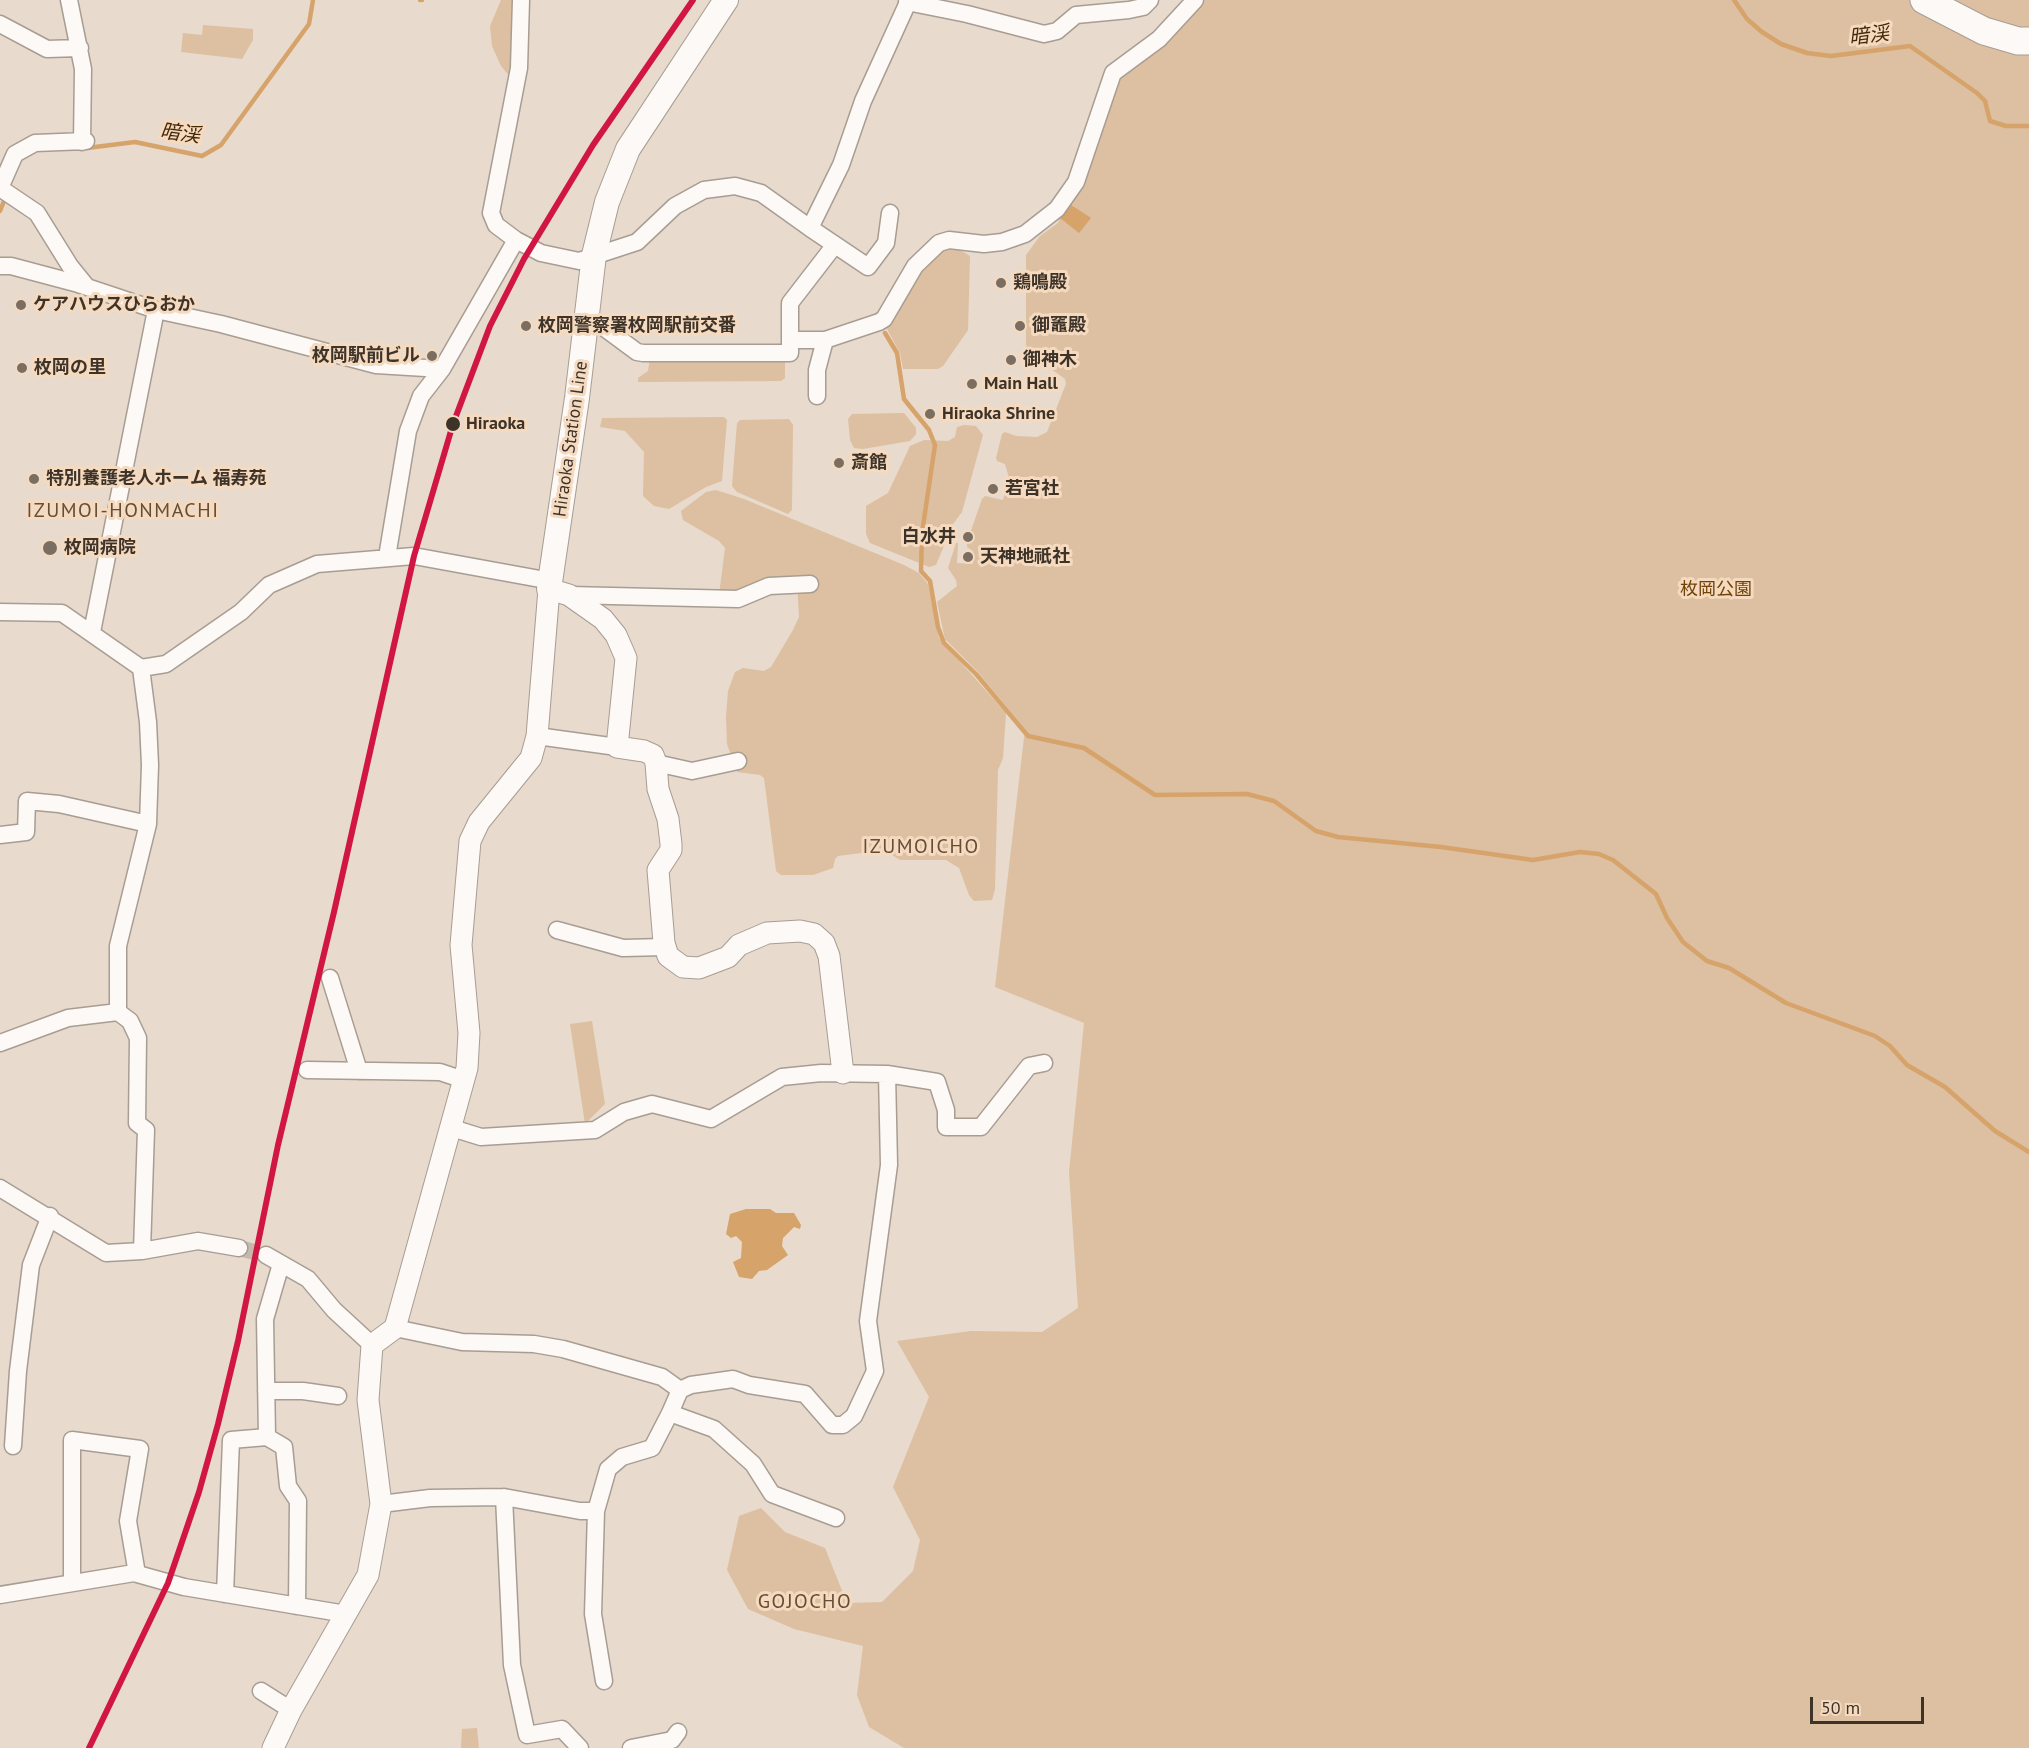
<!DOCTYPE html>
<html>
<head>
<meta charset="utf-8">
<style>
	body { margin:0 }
	#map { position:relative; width:2029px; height:1748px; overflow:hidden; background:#e8dacc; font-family:"PT Sans",sans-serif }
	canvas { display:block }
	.scale { position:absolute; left:1810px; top:1697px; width:114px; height:27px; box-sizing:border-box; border:3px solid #3e3329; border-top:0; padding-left:8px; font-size:18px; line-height:21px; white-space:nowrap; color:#3e3329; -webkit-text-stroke:4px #f5dabf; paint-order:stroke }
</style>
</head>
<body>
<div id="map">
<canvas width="2029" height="1748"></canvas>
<div class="scale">50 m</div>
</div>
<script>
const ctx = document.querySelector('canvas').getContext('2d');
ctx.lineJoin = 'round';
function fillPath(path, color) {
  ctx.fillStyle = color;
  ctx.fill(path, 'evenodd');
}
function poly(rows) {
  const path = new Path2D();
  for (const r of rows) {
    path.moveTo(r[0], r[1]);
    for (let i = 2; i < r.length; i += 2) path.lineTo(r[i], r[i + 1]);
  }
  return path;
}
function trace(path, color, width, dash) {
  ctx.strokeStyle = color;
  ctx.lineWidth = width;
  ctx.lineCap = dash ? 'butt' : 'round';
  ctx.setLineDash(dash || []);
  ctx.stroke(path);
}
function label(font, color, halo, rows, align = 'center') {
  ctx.font = font + ' "PT Sans","Noto Sans JP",sans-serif';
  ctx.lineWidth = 6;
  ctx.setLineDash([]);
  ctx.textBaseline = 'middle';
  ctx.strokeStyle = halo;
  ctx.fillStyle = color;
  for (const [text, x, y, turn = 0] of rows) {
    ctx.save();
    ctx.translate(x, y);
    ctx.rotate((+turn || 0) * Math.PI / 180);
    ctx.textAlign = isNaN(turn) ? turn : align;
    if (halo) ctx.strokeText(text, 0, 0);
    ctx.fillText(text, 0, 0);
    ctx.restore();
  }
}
fillPath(poly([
	[501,0,516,0,511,78,501,66,492,46,490,26],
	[1205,0,2029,0,2029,1748,904,1748,869,1727,857,1695,863,1646,794,1629,748,1609,727,1570,739,1516,761,1508,785,1532,825,1548,847,1603,882,1602,913,1571,920,1540,893,1487,929,1397,897,1341,971,1331,1042,1332,1078,1308,1069,1172,1084,1023,995,987,1025,729,978,672,945,639,937,602,957,586,956,580,948,568,956,543,958,543,957,563,973,564,973,551,967,547,967,542,982,499,985,496,1003,500,1009,478,1005,464,997,461,996,458,1002,434,1005,432,1016,436,1037,437,1047,432,1066,384,1065,379,1029,353,1026,345,1026,255,1040,236,1058,223,1116,80,1192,16],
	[203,25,253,29,253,40,242,59,181,52,183,33,202,35],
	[946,247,955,247,970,256,968,330,943,366,938,369,903,369,900,353,887,329,923,266],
	[650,358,785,360,785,378,781,381,638,382,638,378,648,371],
	[904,413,916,428,916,434,910,441,863,449,854,448,850,440,848,419,852,414],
	[724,417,727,420,722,481,706,487,669,509,654,506,643,496,644,452,625,431,600,427,602,418],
	[789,419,793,425,792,510,788,514,737,492,732,486,737,423,740,420],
	[964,425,976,426,983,435,962,512,953,524,936,565,929,567,870,543,866,534,866,506,888,493,910,446,924,440,948,441,955,437,957,427],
	[716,490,744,499,904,565,919,573,928,584,939,638,1006,713,1003,758,998,770,995,889,992,900,974,901,969,895,959,868,946,860,900,860,884,850,838,856,835,859,833,868,813,875,781,875,776,871,764,778,760,775,737,772,727,744,726,717,728,691,735,672,743,668,764,671,771,667,793,630,799,617,797,581,768,583,719,595,725,548,719,541,683,520,681,511,706,492],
	[592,1021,605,1104,585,1124,570,1024],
	[477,1728,479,1748,461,1748,462,1729]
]), '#ddbfa1');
fillPath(poly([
	[1071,205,1091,218,1079,233,1060,218],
	[746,1209,770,1209,776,1213,794,1213,801,1225,800,1229,794,1227,783,1238,782,1246,788,1255,767,1270,759,1271,752,1279,739,1277,733,1262,741,1258,742,1242,736,1236,731,1238,726,1234,730,1214]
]), '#d6a36b');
trace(poly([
	[420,0,422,0],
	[1734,0,1747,19,1762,32,1781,44,1807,53,1831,56,1910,46,1977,93,1985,101,1990,121,2006,126,2029,126],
	[87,148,135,142,202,156,221,145,309,24,313,0],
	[0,211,6,196],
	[885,333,897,353,904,399,929,430,935,445,922,533,921,571,930,581,938,627,944,643,976,674,1028,736,1084,748,1155,795,1247,794,1274,801,1316,831,1338,837,1441,847,1533,860,1580,852,1599,854,1613,860,1656,894,1667,918,1683,942,1707,961,1729,968,1786,1003,1875,1036,1890,1046,1907,1065,1945,1087,1995,1131,2029,1152]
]), '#d6a36b', 4.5);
trace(poly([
	[239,1248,266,1255]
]), '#c6b9ab', 16, [16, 8]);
const minor = poly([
	[69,0,83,69,82,142],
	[521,0,519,68,491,213,496,225,516,240,541,253,579,261,637,242,675,206,704,190,735,186,761,193,810,228,841,165,863,101,909,0],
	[907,2,967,14,1044,34,1057,31,1076,15,1129,10,1143,7,1150,0],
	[0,24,47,49,80,48],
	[0,188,37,213,70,266,87,287],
	[0,188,15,154,35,143,86,141],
	[810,228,868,267,886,243,890,213],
	[0,266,11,266,75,283,156,310,221,324,376,365,442,369],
	[587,315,637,352,643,353,790,353,790,340,825,340,879,322,884,319,915,266,939,243,949,240,984,244,1002,242,1025,234,1057,209,1076,182,1113,73,1159,39,1195,0],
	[790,340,790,303,834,246],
	[817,396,817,370,825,340],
	[387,557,408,431,421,396,442,369,516,240],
	[569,595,738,599,769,586,810,584],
	[0,612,62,613,141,668,148,722,150,765,148,824,118,946,118,1012],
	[92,632,156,310],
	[141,668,166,664,241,612,269,585,317,564,414,556,551,581],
	[537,736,617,747],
	[656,763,692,771,738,761],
	[0,835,26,832,27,801,59,804,148,824],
	[557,930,623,948,665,947],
	[330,978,359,1071],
	[0,1043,68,1018,118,1012,130,1021,138,1038,137,1123,146,1130,142,1251],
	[307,1070,440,1072,464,1080],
	[452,1128,481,1137,595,1130,624,1112,652,1104,711,1119,782,1077,821,1073,887,1074,937,1082,946,1110,946,1127,981,1127,1029,1066,1044,1063],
	[0,1188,106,1253,142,1251,198,1241,239,1248],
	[266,1255,308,1279,334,1310,372,1345],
	[395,1328,462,1342,534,1344,563,1349,662,1377,680,1390],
	[266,1391,303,1391,338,1396],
	[670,1413,680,1390,691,1385,733,1379,749,1385,805,1394,832,1425,843,1425,854,1416,875,1371,868,1321,889,1165,887,1074],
	[267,1437,284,1447,288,1486,298,1501,297,1606],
	[13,1446,18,1371,31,1265,50,1216],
	[504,1497,512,1665,527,1735,562,1729,580,1748],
	[381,1504,430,1498,504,1497,580,1511,596,1511,608,1469,622,1457,652,1448,670,1413,714,1429,753,1464,772,1494,836,1518],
	[596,1511,593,1614,604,1681],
	[72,1582,72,1440,140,1449,128,1521,137,1574],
	[225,1594,231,1440,267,1437,265,1319,281,1264],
	[0,1595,134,1573,184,1587,346,1614],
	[261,1691,291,1710],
	[631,1748,672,1740,678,1732]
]);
const tertiary = poly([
	[273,1748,291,1710,368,1575,381,1504,368,1400,372,1345,395,1328,467,1068,469,1033,461,945,470,841,479,822,531,758,537,736,549,589,569,595,603,619,616,635,626,658,617,747,644,751,653,755,656,763,658,789,668,819,671,844,671,850,658,870,664,943,668,956,683,967,699,968,728,957,739,945,767,933,800,931,814,934,824,943,829,956,843,1073]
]);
const secondary = poly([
	[549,589,577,398,594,255,607,202,628,149,726,0]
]);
const trunk = poly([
	[1924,0,1984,31,2018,41,2029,41]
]);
trace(minor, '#a89d92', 19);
trace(tertiary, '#a89d92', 23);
trace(secondary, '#a89d92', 26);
trace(trunk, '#a89d92', 29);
trace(minor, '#fcf9f7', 16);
trace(tertiary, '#fcf9f7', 21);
trace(secondary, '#fcf9f7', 24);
trace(trunk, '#fcf9f7', 27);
trace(poly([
	[89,1748,168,1583,199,1492,218,1424,238,1341,278,1145,334,912,414,556,453,424,490,326,524,259,593,145,693,0]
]), '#d21644', 6);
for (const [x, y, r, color] of [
	[1001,283,6,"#7a6d62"],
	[21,305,6,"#7a6d62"],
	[526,326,6,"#7a6d62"],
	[1020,326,6,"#7a6d62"],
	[432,356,6,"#7a6d62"],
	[1011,360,6,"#7a6d62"],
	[22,368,6,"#7a6d62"],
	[972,384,6,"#7a6d62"],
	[930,414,6,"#7a6d62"],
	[453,424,8,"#3e3329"],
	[839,463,6,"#7a6d62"],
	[34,479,6,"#7a6d62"],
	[993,489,6,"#7a6d62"],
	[968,537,6,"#7a6d62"],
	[50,548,8,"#7a6d62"],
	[968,557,6,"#7a6d62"]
]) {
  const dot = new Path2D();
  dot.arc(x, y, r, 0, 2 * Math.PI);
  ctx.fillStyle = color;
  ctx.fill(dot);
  trace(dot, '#f5dabf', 2);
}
label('bold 18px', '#3e3329', '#f5dabf', [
	["鶏鳴殿",1013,283],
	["ケアハウスひらおか",33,305],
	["枚岡警察署枚岡駅前交番",538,326],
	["御竈殿",1032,326],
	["枚岡駅前ビル",420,356,"right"],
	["御神木",1023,360],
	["枚岡の里",34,368],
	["Main Hall",984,384],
	["Hiraoka Shrine",942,414],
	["斎館",851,463],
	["特別養護老人ホーム 福寿苑",46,479],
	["若宮社",1005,489],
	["白水井",956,537,"right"],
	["枚岡病院",64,548],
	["天神地祇社",980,557]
], 'left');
label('bold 18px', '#3e3329', '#f5dabf', [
	["Hiraoka",466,424]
], 'left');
label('18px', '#3e3329', '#f5dabf', [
	["Hiraoka Station Line",571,439,-82]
]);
label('18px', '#704409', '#f5dabf', [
	["枚岡公園",1716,590]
]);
label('italic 20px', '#442909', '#f5dabf', [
	["暗渓",1869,36,-7],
	["暗渓",180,134,7]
]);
ctx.letterSpacing = '1.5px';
label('20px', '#644e37', '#f5dabf', [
	["IZUMOI-HONMACHI",123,511],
	["IZUMOICHO",921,847],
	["GOJOCHO",805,1602]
]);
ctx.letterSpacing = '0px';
</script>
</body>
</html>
